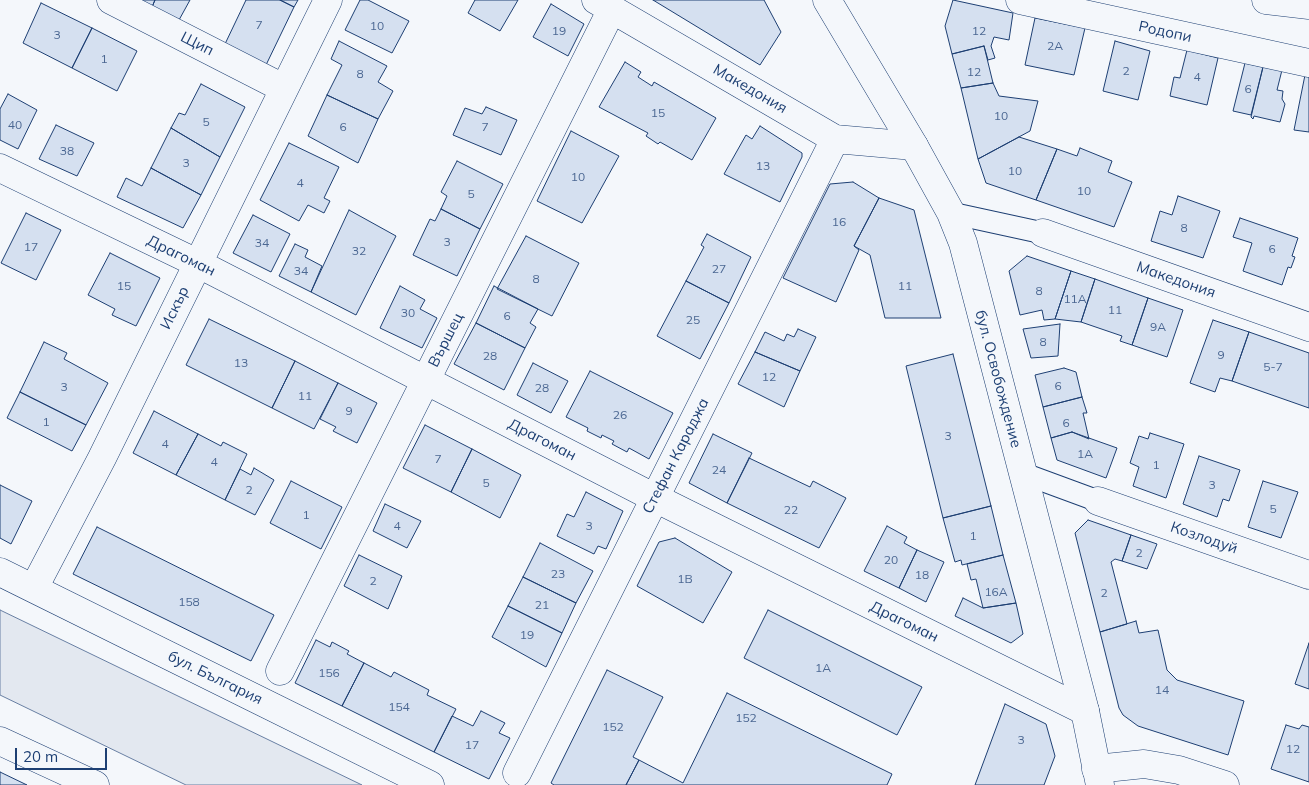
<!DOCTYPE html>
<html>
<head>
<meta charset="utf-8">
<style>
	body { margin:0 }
	#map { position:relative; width:1309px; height:785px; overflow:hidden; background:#f4f7fb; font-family:Mulish,sans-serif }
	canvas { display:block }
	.scale { position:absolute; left:15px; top:748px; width:92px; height:22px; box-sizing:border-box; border:2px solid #1d3f73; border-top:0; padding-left:6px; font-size:15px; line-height:18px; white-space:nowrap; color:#1d3f73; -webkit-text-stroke:4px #f4f7fb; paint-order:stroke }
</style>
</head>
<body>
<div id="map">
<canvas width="1309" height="785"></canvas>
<div class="scale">20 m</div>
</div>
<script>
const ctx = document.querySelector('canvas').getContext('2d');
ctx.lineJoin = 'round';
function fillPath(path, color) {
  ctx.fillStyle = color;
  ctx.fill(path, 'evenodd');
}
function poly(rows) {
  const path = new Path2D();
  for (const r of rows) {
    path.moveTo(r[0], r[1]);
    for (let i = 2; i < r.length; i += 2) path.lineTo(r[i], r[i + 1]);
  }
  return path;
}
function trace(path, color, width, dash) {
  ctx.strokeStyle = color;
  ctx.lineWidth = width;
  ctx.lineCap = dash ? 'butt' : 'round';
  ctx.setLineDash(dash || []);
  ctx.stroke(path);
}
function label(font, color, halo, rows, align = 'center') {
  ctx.font = font + ' Mulish,sans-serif';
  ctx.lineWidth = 4;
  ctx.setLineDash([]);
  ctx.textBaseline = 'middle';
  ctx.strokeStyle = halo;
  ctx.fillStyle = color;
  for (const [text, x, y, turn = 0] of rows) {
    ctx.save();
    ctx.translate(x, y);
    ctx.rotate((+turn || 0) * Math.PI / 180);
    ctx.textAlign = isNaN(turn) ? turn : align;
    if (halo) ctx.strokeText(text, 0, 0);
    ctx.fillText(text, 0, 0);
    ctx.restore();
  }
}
const parking = poly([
	[0,610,362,785,186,785,0,695,0,610]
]);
fillPath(parking, '#e3e8f0');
trace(parking, '#687fa3', 1);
const building = poly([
	[138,0,155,0,152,7,138,0],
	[155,0,190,0,179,20,152,7,155,0],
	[246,0,280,0,294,7,266,65,225,44,246,0],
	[280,0,298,0,294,7,280,0],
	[360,0,368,0,409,21,392,53,345,30,360,0],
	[475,0,518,0,500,31,468,13,475,0],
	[653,0,764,0,781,32,760,65,653,0],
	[953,0,1013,13,1009,40,994,37,991,46,995,58,988,60,984,46,952,54,945,26,953,0],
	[41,3,92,28,72,68,23,43,41,3],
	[551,4,584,24,568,56,533,37,551,4],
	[1035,18,1085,28,1074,75,1025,65,1035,18],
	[92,28,137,51,117,91,72,68,92,28],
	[339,41,387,66,378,82,393,91,378,119,327,95,342,65,331,59,339,41],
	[1115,41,1150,51,1138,100,1103,91,1115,41],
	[984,46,993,83,961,88,952,54,984,46],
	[1187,50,1218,58,1207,105,1170,96,1174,77,1180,78,1187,50],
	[625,62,641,72,638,77,652,86,654,82,716,118,692,160,660,142,658,144,646,136,648,133,599,107,625,62],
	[1245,63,1263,67,1251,115,1233,111,1245,63],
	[1263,67,1282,70,1277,90,1283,91,1282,99,1285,104,1280,122,1254,116,1253,119,1251,117,1263,67],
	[1305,75,1309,76,1309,132,1294,130,1305,75],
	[993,83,999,96,1038,101,1030,131,978,159,961,88,993,83],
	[201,84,245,107,220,157,171,128,179,113,185,115,201,84],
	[8,94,37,110,18,149,0,140,0,109,8,94],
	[327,95,378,119,358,163,308,136,327,95],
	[486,107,517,120,501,155,453,135,465,108,482,114,486,107],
	[56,125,94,143,77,176,39,159,56,125],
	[760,126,802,153,802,157,780,202,724,174,746,135,752,139,760,126],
	[171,128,220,157,201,195,151,168,171,128],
	[571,131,619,156,582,223,537,201,571,131],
	[1019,137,1057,149,1036,200,986,183,978,159,1019,137],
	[289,143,339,167,324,198,330,201,324,213,308,205,299,221,260,200,289,143],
	[1080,148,1112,161,1108,172,1132,182,1114,227,1036,200,1057,149,1077,156,1080,148],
	[457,161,503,184,480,229,441,209,447,196,441,192,457,161],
	[151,168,201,195,183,228,117,197,126,178,142,186,151,168],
	[853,182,879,198,854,246,859,250,836,302,783,278,830,184,853,182],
	[1178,196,1220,211,1203,258,1151,241,1160,211,1172,215,1178,196],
	[879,198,914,210,941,318,885,318,870,255,854,246,879,198],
	[441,209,480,229,457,276,413,255,430,219,435,221,441,209],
	[349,210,396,236,356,315,311,292,349,210],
	[26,213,61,230,36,280,1,263,26,213],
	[253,215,290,234,271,272,233,253,253,215],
	[1240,218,1298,238,1292,256,1295,257,1291,268,1288,267,1282,285,1243,271,1252,243,1233,237,1240,218],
	[707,234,751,257,729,303,686,281,704,247,701,245,707,234],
	[526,236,579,263,552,316,497,289,526,236],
	[295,244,308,250,305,257,322,266,311,292,279,276,295,244],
	[110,253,160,278,136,326,112,315,115,309,88,295,110,253],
	[1027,256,1071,271,1055,319,1044,320,1042,310,1020,315,1009,271,1027,256],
	[1071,271,1095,279,1081,322,1055,319,1071,271],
	[1095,279,1148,298,1132,345,1120,341,1122,336,1081,322,1095,279],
	[686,281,729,303,700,359,657,336,686,281],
	[400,286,425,300,420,309,437,318,422,348,380,328,400,286],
	[494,286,538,309,530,323,536,327,525,348,476,323,494,286],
	[1148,298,1183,310,1167,357,1132,345,1148,298],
	[209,319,295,361,272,408,186,365,209,319],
	[1213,320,1249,332,1232,381,1220,378,1215,392,1190,383,1213,320],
	[476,323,525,348,504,390,454,364,476,323],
	[1060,324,1058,356,1031,358,1023,329,1060,324],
	[798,329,816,337,800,371,755,352,765,332,784,341,787,334,794,337,798,329],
	[1249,332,1309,353,1309,408,1232,381,1249,332],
	[44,342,67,353,64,359,108,383,86,425,20,392,44,342],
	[755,352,800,371,784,407,738,384,755,352],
	[953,354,991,506,943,518,906,366,953,354],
	[295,361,338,383,314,429,272,408,295,361],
	[533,363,568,381,551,413,517,395,533,363],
	[1064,368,1076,372,1082,397,1043,407,1035,375,1064,368],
	[590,371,673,413,649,459,629,448,627,452,612,444,614,441,602,435,601,438,587,431,588,428,566,417,590,371],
	[338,383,377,403,357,443,333,431,336,427,320,419,338,383],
	[20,392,86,425,72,451,7,418,20,392],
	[1082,397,1087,413,1083,413,1089,439,1072,432,1051,438,1043,407,1082,397],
	[154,411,198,434,176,475,133,453,154,411],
	[425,425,472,449,451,492,403,468,425,425],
	[1072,432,1117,448,1106,478,1057,460,1051,438,1072,432],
	[1150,433,1184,444,1166,498,1133,486,1139,467,1130,463,1139,436,1148,439,1150,433],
	[198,434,221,446,223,442,247,454,225,500,176,475,198,434],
	[713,434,752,453,727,503,689,483,713,434],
	[472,449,521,475,500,518,451,492,472,449],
	[1199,456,1240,470,1229,501,1223,499,1217,517,1183,504,1199,456],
	[749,458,810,487,813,481,846,498,819,548,727,503,749,458],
	[254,468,274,480,255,515,225,500,240,469,251,475,254,468],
	[291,481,342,507,321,549,270,523,291,481],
	[1263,481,1298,492,1281,538,1248,527,1263,481],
	[0,485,32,501,11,544,0,538,0,485],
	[586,492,623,511,606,549,598,546,594,554,557,536,567,514,574,517,586,492],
	[385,504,421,521,407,548,373,531,385,504],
	[991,506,1003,555,962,565,961,560,955,562,943,518,991,506],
	[1088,520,1131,535,1122,561,1115,559,1111,562,1127,624,1100,632,1075,533,1088,520],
	[887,526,907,537,904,543,917,550,899,588,864,571,887,526],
	[97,527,274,615,251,661,73,574,97,527],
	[1131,535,1157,544,1147,569,1122,561,1131,535],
	[675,538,732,572,703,623,637,586,659,542,675,538],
	[540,543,593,571,576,603,523,577,540,543],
	[917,550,944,562,926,602,899,588,917,550],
	[359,555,402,576,388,609,344,586,359,555],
	[1003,555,1016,603,983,608,976,579,971,580,967,564,1003,555],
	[523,577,576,603,562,633,508,606,523,577],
	[963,598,983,608,1016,603,1023,634,1011,643,955,616,963,598],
	[508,606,562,633,546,667,492,637,508,606],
	[768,610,922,687,897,735,744,658,768,610],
	[1136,621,1139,633,1158,630,1167,670,1177,680,1244,701,1228,755,1138,726,1123,715,1119,708,1100,632,1136,621],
	[316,640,330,647,332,642,349,651,347,654,364,663,342,706,295,683,316,640],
	[1309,643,1309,689,1295,684,1309,643],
	[364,663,391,677,394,672,429,690,427,695,456,709,434,752,342,706,364,663],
	[607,670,663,697,633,757,639,760,626,785,554,785,551,783,607,670],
	[727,693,892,774,887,785,626,785,639,760,683,783,727,693],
	[1005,704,1046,724,1055,756,1044,785,975,785,1005,704],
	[481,711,505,723,499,733,510,738,489,779,434,752,452,716,473,726,481,711],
	[1286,725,1299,729,1302,725,1309,727,1309,782,1271,769,1286,725],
	[0,772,27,785,0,785,0,772]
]);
fillPath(building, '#d5e0f0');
trace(building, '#1d3f73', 1);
const pedestrian = poly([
	[951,213,1043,233],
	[1022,473,1098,501]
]);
const minor = poly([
	[111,0,283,88],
	[596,0,835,139,914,146],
	[1020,0,1309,63],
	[0,168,197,263,655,498,1085,711],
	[1043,233,1309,327],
	[1098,501,1309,575],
	[34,588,102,458,328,0],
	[280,671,612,9],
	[1096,769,1144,764,1179,770,1225,785],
	[517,773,835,139]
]);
const tertiary = poly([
	[1266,0,1309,5],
	[0,572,430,785],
	[0,741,95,785]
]);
const primary = poly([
	[827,0,914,146,951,213,963,243,1085,711,1100,785]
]);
trace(pedestrian, '#1d3f73', 23);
trace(minor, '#1d3f73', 29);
trace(tertiary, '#1d3f73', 29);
trace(primary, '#1d3f73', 29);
trace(pedestrian, '#f4f7fb', 21);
trace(minor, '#f4f7fb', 28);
trace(tertiary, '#f4f7fb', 28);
trace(primary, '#f4f7fb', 28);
label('12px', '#4b6792', null, [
	["7",259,25],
	["10",377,26],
	["19",559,31],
	["12",979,31],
	["3",57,35],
	["2А",1055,46],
	["1",104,59],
	["2",1126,71],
	["12",974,72],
	["8",360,74],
	["4",1197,77],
	["6",1248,89],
	["15",658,113],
	["10",1001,116],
	["5",206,122],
	["40",15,125],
	["6",343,127],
	["7",485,127],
	["38",67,151],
	["3",186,163],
	["13",763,166],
	["10",1015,171],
	["10",578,177],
	["4",300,183],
	["10",1084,191],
	["5",471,194],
	["16",839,222],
	["8",1184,228],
	["3",447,242],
	["34",262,243],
	["17",31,247],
	["6",1272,249],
	["32",359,251],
	["27",719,269],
	["34",301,271],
	["8",536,279],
	["15",124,286],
	["11",905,286],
	["8",1039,291],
	["11А",1075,299],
	["11",1115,310],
	["30",408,313],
	["6",507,316],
	["25",693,320],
	["9А",1158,327],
	["8",1043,342],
	["9",1221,355],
	["28",490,356],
	["13",241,363],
	["5-7",1273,367],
	["12",769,377],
	["6",1058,386],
	["3",64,387],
	["28",542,388],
	["11",305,396],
	["9",349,411],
	["26",620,415],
	["1",46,422],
	["6",1066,423],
	["3",948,436],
	["4",165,444],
	["1А",1085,454],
	["7",438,459],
	["4",214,462],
	["1",1156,465],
	["24",719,470],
	["5",486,483],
	["3",1212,485],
	["2",249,490],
	["5",1273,509],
	["22",791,510],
	["1",306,515],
	["4",397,526],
	["3",589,526],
	["1",973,536],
	["2",1139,553],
	["20",891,560],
	["23",558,574],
	["18",922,575],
	["1В",685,579],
	["2",373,581],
	["16А",996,592],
	["2",1104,593],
	["158",189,602],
	["21",542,605],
	["19",527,635],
	["1А",823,668],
	["156",329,673],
	["14",1162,690],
	["154",399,707],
	["152",746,718],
	["152",613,727],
	["3",1021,740],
	["17",472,745],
	["12",1293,749]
]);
label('15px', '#1d3f73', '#f4f7fb', [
	["Родопи",1165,32,12],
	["Щип",197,44,27],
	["Македония",750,89,30],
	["Драгоман",181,256,26],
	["Македония",1176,280,19],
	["Искър",175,308,-64],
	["Вършец",446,340,-63],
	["бул. Освобождение",998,379,75],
	["Драгоман",542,440,27],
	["Стефан Караджа",676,456,-63],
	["Козлодуй",1204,538,19],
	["Драгоман",904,622,26],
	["бул. България",215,678,26]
]);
</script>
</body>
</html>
